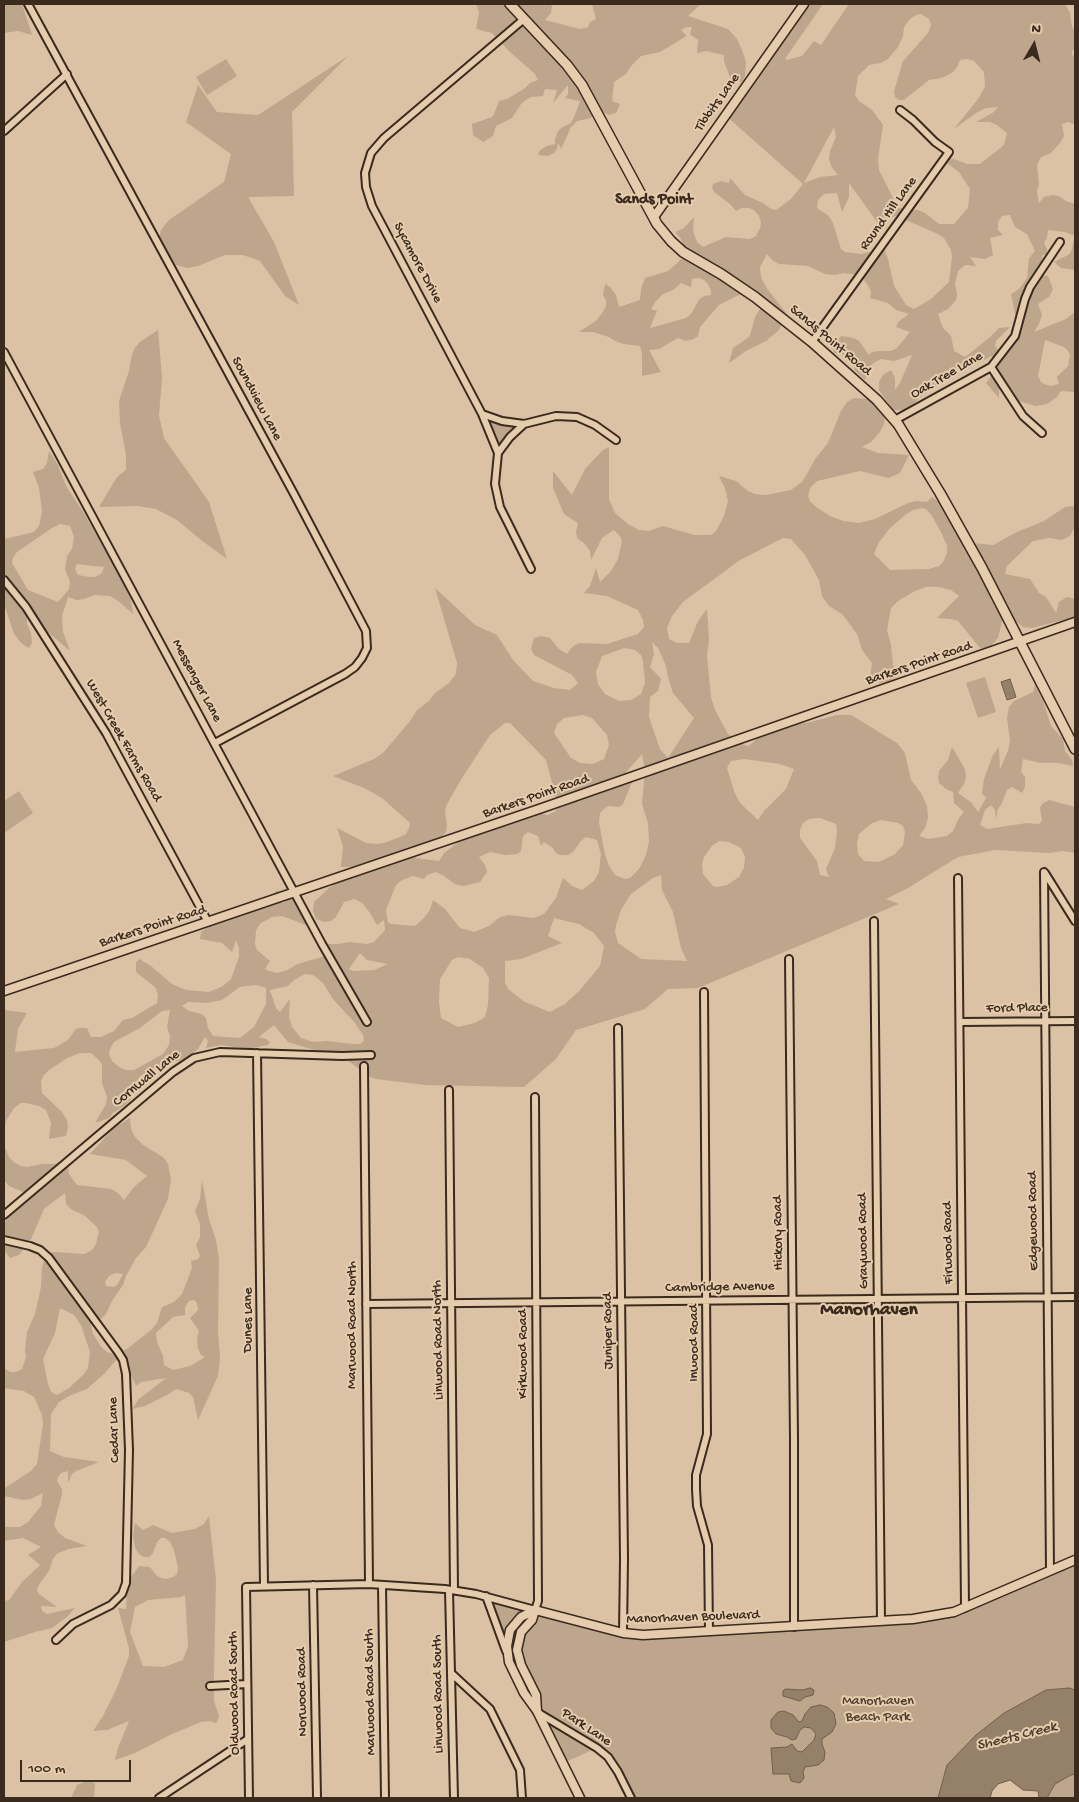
<!DOCTYPE html>
<html>
<head>
<meta charset="utf-8">
<style>
	body { margin:0 }
	#map { position:relative; width:1079px; height:1802px; overflow:hidden; background:#dbc2a4; font-family:"Gochi Hand",sans-serif }
	canvas { display:block }
	.frame { position:absolute; inset:0; border:5px solid #3b2a1e; pointer-events:none }
	.north { position:absolute; left:1009px; top:20px; width:50px; height:50px; -webkit-text-stroke:4px #e5ccad; paint-order:stroke; rotate:8deg; font-size:14px; font-weight:700; line-height:20px; text-align:center; color:#3b2a1e }
	.north::after { content:''; display:block; margin:auto; width:18px; height:22px; background:#3b2a1e; clip-path:polygon(50% 0,100% 100%,50% 72%,0 100%) }
	.scale { position:absolute; left:20px; top:1760px; width:111px; height:22px; box-sizing:border-box; border:2px solid #3b2a1e; border-top:0; padding-left:6px; font-size:15px; line-height:18px; white-space:nowrap; color:#3b2a1e; -webkit-text-stroke:4px #e5ccad; paint-order:stroke }
</style>
</head>
<body>
<div id="map">
<canvas width="1079" height="1802"></canvas>
<div class="frame"></div>
<div class="north">N</div>
<div class="scale">100 m</div>
</div>
<script>
const ctx = document.querySelector('canvas').getContext('2d');
ctx.lineJoin = 'round';
function fillPath(path, color) {
  ctx.fillStyle = color;
  ctx.fill(path, 'evenodd');
}
function poly(rows) {
  const path = new Path2D();
  for (const r of rows) {
    path.moveTo(r[0], r[1]);
    for (let i = 2; i < r.length; i += 2) path.lineTo(r[i], r[i + 1]);
  }
  return path;
}
function trace(path, color, width, dash) {
  ctx.strokeStyle = color;
  ctx.lineWidth = width;
  ctx.lineCap = dash ? 'butt' : 'round';
  ctx.setLineDash(dash || []);
  ctx.stroke(path);
}
function label(font, color, halo, rows, align = 'center') {
  ctx.font = font + ' "Gochi Hand",sans-serif';
  ctx.lineWidth = 4;
  ctx.setLineDash([]);
  ctx.textBaseline = 'middle';
  ctx.strokeStyle = halo;
  ctx.fillStyle = color;
  for (const [text, x, y, turn = 0] of rows) {
    ctx.save();
    ctx.translate(x, y);
    ctx.rotate((+turn || 0) * Math.PI / 180);
    ctx.textAlign = isNaN(turn) ? turn : align;
    if (halo) ctx.strokeText(text, 0, 0);
    ctx.fillText(text, 0, 0);
    ctx.restore();
  }
}
fillPath(poly([
	[4,4,22,4,32,35,18,31,4,33],
	[476,4,504,4,509,8,513,4,552,4,551,13,545,20,580,29,588,27,590,22,596,19,592,4,701,4,688,16,728,29,737,39,742,50,746,62,745,76,742,82,734,81,730,77,724,61,724,55,706,51,697,53,698,40,690,34,692,27,687,27,681,30,686,35,685,37,660,52,641,56,632,65,626,74,614,82,612,101,620,104,616,113,609,115,598,110,591,118,577,121,571,127,561,149,558,143,557,149,554,153,548,156,538,155,540,150,547,146,555,144,555,139,558,131,561,128,571,123,575,115,580,101,565,98,568,94,568,85,553,103,557,90,545,89,543,96,531,97,526,100,521,104,512,118,496,126,493,136,483,142,473,135,472,124,492,117,494,114,499,101,507,99,524,89,530,83,538,80,535,74,510,52,492,33,476,29,479,13],
	[804,4,823,4,785,59,787,60,802,56,814,41,821,45,849,4,1065,4,1070,13,1072,27,1075,31,1075,47,1072,52,1072,55,1075,56,1075,128,1074,124,1068,122,1062,124,1064,136,1060,143,1051,153,1041,157,1037,165,1039,184,1037,192,1039,203,1044,197,1053,195,1059,196,1066,201,1075,204,1075,270,1061,268,1054,262,1068,255,1071,252,1075,236,1065,232,1048,230,1047,238,1044,243,1047,249,1047,255,1042,255,1043,262,1036,275,1048,276,1053,289,1049,297,1038,304,1042,315,1039,324,1034,332,1066,319,1075,312,1075,392,1061,391,1057,397,1047,404,1036,406,1018,401,999,387,999,398,986,383,993,374,994,360,992,356,976,364,957,368,941,383,921,396,912,406,905,410,893,410,879,390,879,382,883,375,891,370,895,378,895,390,900,383,912,355,894,361,881,359,875,362,869,367,865,380,855,371,852,356,834,353,833,348,835,342,841,336,854,338,859,341,869,355,872,352,878,351,891,351,897,348,910,332,896,327,898,322,909,314,896,310,888,303,870,298,871,292,868,285,860,275,844,273,835,275,825,274,808,266,779,264,772,260,767,254,760,267,761,278,768,290,787,314,780,312,784,320,779,330,766,341,746,351,729,363,733,348,749,337,751,332,755,317,761,307,743,293,719,305,700,327,698,336,694,339,686,341,678,338,659,349,649,350,661,372,642,376,642,354,640,346,624,344,615,341,609,337,593,332,579,332,596,321,603,312,606,306,606,300,603,295,605,284,610,287,616,295,619,307,640,300,641,289,645,278,668,271,675,265,686,254,681,239,675,232,684,228,694,217,693,231,697,242,703,247,726,237,750,239,756,236,760,228,761,223,759,216,754,210,749,208,742,208,736,211,730,204,714,192,712,188,713,184,721,181,729,183,730,178,745,195,763,203,771,209,776,210,791,199,803,184,725,115],
	[921,14,929,19,931,25,928,33,903,61,894,91,895,97,899,100,904,100,929,80,942,78,953,72,958,66,960,60,967,59,974,61,984,72,985,87,978,99,954,129,976,113,986,108,998,107,994,112,976,122,990,122,997,125,1007,133,1004,145,980,164,967,164,954,159,940,158,959,172,970,189,968,208,954,224,939,224,925,213,918,210,898,208,879,170,878,159,883,125,872,110,859,101,855,95,858,76,869,65,881,63,888,59,898,47,903,36,904,27,910,19,916,15],
	[834,127,836,137,830,151,829,159,832,168,838,175,820,177,804,183],
	[849,183,880,226,884,219,896,216,936,233,944,238,951,250,952,257,949,282,931,299,914,309,906,305,894,286,888,259,883,246,875,251,861,254,845,252,841,249,833,223,828,215,818,209,817,206,818,200,824,194,837,193,842,212,849,197],
	[1010,215,1015,227,1027,234,1035,251,1029,258,1027,278,1019,289,1011,294,1016,319,1020,331,1009,339,1004,350,999,351,995,346,996,341,1010,327,999,328,989,338,965,357,954,351,951,336,943,328,938,314,948,309,956,300,957,295,955,283,958,271,965,265,976,266,970,257,985,259,993,255,990,238,1003,235,998,230,998,222,1002,216],
	[698,278,704,280,708,284,711,291,711,295,704,296,699,300,691,314,686,318,650,328,657,311,651,309,656,301,663,294,673,290,681,283,691,287,692,279],
	[1045,340,1064,347,1068,351,1070,355,1068,366,1057,377,1059,384,1051,386,1044,384,1041,382,1038,376],
	[348,56,292,112,294,196,248,197,274,242,299,305,285,296,260,261,243,255,225,255,198,266,187,268,176,265,167,255,159,238,161,230,169,220,224,182,231,154,186,122,198,85,217,112,258,115],
	[226,59,237,76,207,95,196,77],
	[158,330,162,377,159,416,164,438,209,502,227,559,201,540,177,520,156,509,137,506,99,507,117,477,126,470,126,455,120,423,119,401,129,371,131,359,134,349,140,342],
	[854,398,867,399,882,410,885,416,884,424,880,432,871,442,862,447,878,453,909,455,900,473,889,478,860,471,817,481,810,488,808,496,810,501,816,507,830,516,843,521,859,523,875,519,908,503,916,501,927,502,932,497,940,503,955,527,968,554,986,582,1003,617,998,638,991,646,985,649,980,648,958,621,951,619,937,618,959,596,951,590,939,587,926,587,915,591,898,601,891,608,887,630,891,645,893,665,895,670,901,673,894,679,888,682,880,683,874,681,870,678,872,663,862,650,857,634,842,614,829,606,822,596,819,580,805,555,791,539,783,538,740,560,683,602,672,616,667,628,669,639,677,643,689,643,698,621,707,609,709,639,707,655,711,697,715,710,728,734,741,744,749,746,764,732,782,724,807,723,837,715,851,715,897,743,905,753,911,780,921,793,927,806,928,818,925,828,919,836,928,839,947,836,953,831,959,818,964,812,954,803,953,792,946,789,939,783,938,778,939,771,948,760,952,747,965,769,966,777,964,784,958,793,971,802,978,812,986,798,982,793,984,779,993,755,999,747,1000,769,1008,751,1010,741,1007,718,1009,707,1014,701,1033,692,1035,685,1043,701,1051,726,1063,739,1065,751,1072,760,1073,766,1058,763,1041,763,1023,759,1021,772,1025,777,1025,787,1022,793,1012,787,1007,790,1002,803,998,809,996,819,995,810,991,805,985,810,980,825,987,829,1027,823,1039,824,1042,821,1040,808,1042,804,1049,800,1053,801,1075,807,1075,853,1063,851,1049,853,995,850,958,857,908,888,886,899,899,904,698,988,668,989,645,1009,576,1030,556,1059,524,1087,425,1085,376,1079,368,1076,342,1056,311,1049,288,1042,274,1025,259,1037,266,1039,270,1042,268,1045,247,1049,222,1045,206,1048,208,1041,205,1037,198,1049,189,1056,181,1060,150,1070,140,1076,134,1085,131,1099,125,1105,113,1113,109,1118,95,1123,106,1104,107,1097,102,1083,102,1065,100,1061,91,1053,80,1053,67,1058,49,1070,44,1075,41,1081,42,1093,62,1112,67,1120,68,1127,66,1136,49,1139,51,1123,46,1110,39,1106,26,1103,21,1103,14,1108,6,1121,4,1132,4,1010,27,1013,18,1029,15,1052,54,1048,68,1040,75,1030,78,1028,87,1028,91,1037,101,1037,114,1031,123,1020,132,1018,157,1003,158,996,156,988,136,972,136,963,139,959,151,966,172,984,186,990,209,992,223,986,231,979,239,957,239,948,236,940,232,952,222,943,200,939,201,932,218,920,233,919,270,899,277,890,281,895,283,903,290,898,294,891,310,928,301,923,282,916,272,917,261,923,256,930,255,944,257,950,270,961,265,969,269,971,277,973,287,970,298,964,322,957,328,956,338,961,327,944,338,944,350,942,367,944,374,942,385,930,384,920,377,925,370,913,363,904,357,900,354,899,344,902,336,917,331,921,324,922,316,919,313,911,314,902,330,887,354,873,357,867,341,867,343,846,337,828,366,843,377,844,384,843,400,837,406,834,409,828,410,823,382,798,364,788,333,776,374,759,383,753,410,721,417,710,429,701,435,693,449,683,456,674,457,663,435,588,475,625,497,635,513,660,533,681,554,688,570,690,578,683,572,675,534,655,531,649,534,638,541,636,550,638,559,649,567,654,573,646,579,643,607,644,638,634,644,627,643,620,638,610,607,596,584,593,590,586,596,568,600,582,611,571,618,559,622,541,620,536,614,530,602,538,591,560,590,551,584,543,577,538,576,532,578,523,564,514,553,488,553,471,572,495,585,469,603,450,609,447,609,499,615,513,628,524,639,530,649,531,663,526,694,535,711,535,716,531,724,516,728,501,725,488,719,476,736,481,748,491,755,494,766,495,791,490,802,482,807,474,815,459,828,443,841,411,847,402],
	[921,508,926,509,932,516,942,534,947,546,947,553,943,562,939,566,929,569,890,570,874,554,878,544,889,529,905,515,913,510],
	[652,642,658,648,666,666,668,677,673,693,694,718,668,758,660,749,649,717,650,697,658,691,661,679,650,667,654,654],
	[624,648,635,650,641,655,643,661,645,683,641,694,631,700,619,701,605,694,598,684,596,672,602,656],
	[583,715,592,718,607,735,609,745,604,759,593,764,580,763,571,758,554,733,557,724,564,718],
	[505,723,510,723,546,760,557,802,556,811,548,815,537,813,464,838,444,853,439,861,416,858,418,849,441,837,446,832,447,824,445,813,446,806,462,778,490,735],
	[642,754,645,771,642,804,648,823,649,841,646,855,639,869,630,878,625,879,615,875,609,866,605,855,599,822,600,813,604,809,608,806,619,807,623,804,632,782,615,785],
	[744,759,780,764,794,769,786,789,764,811,758,820,740,803,734,791,727,768,731,761],
	[820,818,836,824,837,831,835,848,826,869,828,875,831,877,820,875,817,861,800,838,800,830,803,823,809,819],
	[881,820,898,823,903,826,905,832,903,845,895,854,879,862,864,861,858,854,857,844,859,834,872,823],
	[528,832,538,836,541,846,544,842,553,848,555,852,559,855,568,855,573,852,581,841,586,837,597,840,601,854,599,872,594,881,582,890,572,886,563,878,556,898,544,914,534,918,509,915,500,917,489,926,474,932,460,928,445,909,433,900,430,910,424,918,415,926,391,924,388,922,386,910,396,885,402,880,413,876,424,879,427,875,436,872,444,876,455,884,463,886,480,882,487,872,485,865,479,857,490,852,505,855,517,854,521,851,523,836],
	[719,841,729,842,741,848,745,857,744,868,739,877,727,885,717,887,713,886,703,874,702,865,704,857,712,846],
	[661,875,662,890,673,912,681,948,687,961,641,959,618,943,615,932,616,925,621,910,631,894,653,878],
	[554,918,579,924,594,933,604,946,600,966,580,990,565,1004,550,1012,525,1002,509,990,505,983,505,961,521,959,562,943,548,936],
	[360,953,367,960,388,964,374,970,353,971,349,969],
	[458,957,470,959,483,968,489,978,488,1005,485,1017,475,1023,458,1027,441,1018,439,1002,440,979,452,960],
	[305,974,313,975,323,983,333,999,355,1023,363,1035,364,1041,360,1044,352,1044,327,1041,313,1042,301,1038,292,1027,289,1017,290,999,280,1012,276,1008,270,990,288,986,294,980],
	[256,985,266,988,266,1004,254,1027,240,1038,213,1036,208,1028,206,1018,202,1014,189,1011,182,1006,188,1002,206,1003,222,1000,240,987],
	[170,1010,167,1027,170,1036,169,1045,163,1054,134,1070,126,1070,119,1067,112,1061,109,1054,110,1049,114,1042,140,1028,162,1011],
	[487,419,500,424,517,427,499,447],
	[49,451,58,465,66,486,82,510,122,579,131,600,133,614,117,600,110,596,95,595,84,599,77,600,68,597,62,616,63,632,70,651,43,628,27,618,27,624,31,633,32,643,29,648,22,644,14,634,4,604,4,539,34,532,39,526,42,511,39,488,33,472,43,469,47,463],
	[60,524,70,526,74,537,72,549,67,556,65,569,70,582,69,589,58,602,28,590,12,563,13,558,17,552,52,528],
	[77,564,94,566,104,567,102,573,95,577,89,577,78,575,75,569],
	[1075,506,1075,526,1070,536,1062,540,1049,538,1033,541,1007,566,1005,574,1030,579,1039,593,1046,597,1056,613,1059,602,1067,597,1075,599,1075,617,1032,628,1023,627,1015,621,1009,612,1008,605,1003,599,972,543,993,545,1017,532,1044,521,1065,507],
	[985,677,996,712,978,718,966,683],
	[19,791,33,813,4,833,4,801],
	[130,1118,131,1129,135,1137,142,1144,164,1158,168,1164,171,1179,168,1199,146,1247,136,1258,126,1276,123,1285,112,1301,106,1314,102,1318,91,1324,92,1332,101,1347,107,1352,114,1354,127,1349,151,1330,157,1323,162,1307,174,1302,182,1294,192,1268,191,1261,198,1259,200,1256,196,1245,200,1237,200,1224,195,1211,200,1199,202,1180,209,1219,216,1240,219,1259,218,1330,220,1358,218,1376,198,1420,193,1397,189,1393,176,1389,167,1395,145,1406,132,1409,139,1399,166,1378,141,1382,136,1386,128,1369,117,1359,105,1373,87,1389,69,1396,59,1402,51,1414,50,1451,64,1457,99,1462,76,1471,72,1474,68,1483,68,1471,61,1473,58,1477,57,1481,62,1489,62,1494,54,1525,58,1532,65,1538,87,1546,68,1549,57,1554,53,1559,49,1571,38,1586,37,1590,39,1594,57,1607,41,1606,42,1611,47,1614,75,1608,68,1616,52,1628,35,1632,4,1642,4,1601,9,1600,22,1582,40,1565,28,1555,41,1547,23,1538,4,1541,4,1527,20,1527,28,1522,41,1506,43,1493,31,1499,23,1500,4,1496,5,1488,31,1471,37,1464,43,1424,42,1415,34,1397,24,1391,4,1388,4,1368,10,1372,16,1372,22,1369,26,1357,25,1350,27,1332,35,1314,41,1287,42,1267,45,1257,49,1253,54,1252,84,1254,92,1250,96,1244,99,1231,96,1226,84,1215,72,1210,66,1204,65,1193,44,1209,31,1239,19,1255,10,1258,4,1250,5,1222,28,1194,9,1186,4,1180,4,1145,9,1157,15,1163,21,1166,27,1167,42,1164,54,1164,67,1162,69,1174,77,1185,111,1189,118,1193,124,1200,134,1187,147,1176,126,1160,90,1154,114,1128],
	[115,1273,123,1274,117,1285,114,1287,106,1286,105,1282,109,1276],
	[189,1301,194,1300,197,1303,198,1310,190,1318,199,1331,197,1338,198,1349,201,1355,205,1357,190,1366,173,1370,164,1365,163,1356,157,1342,156,1333,173,1317,185,1315,185,1307],
	[60,1308,74,1315,81,1325,90,1352,88,1368,84,1374,69,1388,57,1395,51,1392,48,1384,43,1359,55,1333],
	[209,1516,216,1580,214,1672,214,1701,219,1716,218,1720,216,1723,210,1721,201,1722,172,1734,135,1753,115,1760,118,1748,129,1721,107,1730,93,1731,103,1716,116,1690,129,1656,129,1648,118,1608,126,1609,127,1593,131,1577,139,1566,150,1567,156,1575,161,1578,166,1579,173,1577,177,1574,178,1568,174,1550,170,1542,165,1538,161,1538,157,1542,153,1553,149,1557,144,1557,139,1554,135,1548,133,1536,135,1523,143,1530,153,1525,172,1533,195,1529,204,1524],
	[185,1595,188,1646,183,1660,164,1667,143,1666,130,1632,135,1607,148,1600,181,1597],
	[1075,1560,1075,1690,1069,1688,1046,1690,1004,1713,976,1735,947,1765,938,1798,631,1798,622,1780,597,1748,563,1763,545,1727,554,1722,537,1711,524,1693,486,1596,623,1633,941,1615],
	[1075,1774,1075,1798,1047,1798,1055,1784,1071,1775],
	[86,1781,95,1783,94,1798,71,1798,77,1785]
]), '#bda68b');
const water = poly([
	[1010,679,1016,697,1007,700,1001,682,1010,679],
	[810,1688,814,1690,813,1695,805,1697,800,1701,783,1696,783,1691,785,1689,802,1690,810,1688],
	[1069,1688,1075,1690,1075,1774,1071,1775,1055,1784,1047,1798,1039,1798,1038,1791,1023,1790,1010,1780,998,1784,992,1791,990,1798,938,1798,947,1765,976,1735,1004,1713,1046,1690,1069,1688],
	[820,1705,827,1707,834,1713,836,1724,832,1732,822,1739,822,1744,825,1752,824,1760,818,1765,805,1767,803,1772,804,1778,800,1783,791,1781,789,1774,773,1774,771,1748,787,1747,792,1744,797,1751,802,1752,814,1740,816,1734,811,1728,804,1727,800,1730,796,1739,792,1740,787,1737,776,1734,771,1728,771,1720,778,1712,784,1711,793,1715,799,1722,802,1721,805,1714,811,1707,820,1705]
]);
fillPath(water, '#95806a');
trace(water, '#715e4c', 1);
const minor = poly([
	[28,4,294,494,366,631,367,648,362,658,355,667,345,674,215,743],
	[524,19,384,138,371,153,365,173,366,187,372,206,482,414,498,453,495,484,500,507,531,569],
	[4,131,67,74],
	[812,342,949,152,935,142,913,120,900,110],
	[4,352,322,944,367,1022],
	[991,367,1023,416,1042,433],
	[482,414,502,421,524,424,556,416,577,417,595,425,616,440],
	[895,420,991,367,1015,336,1025,299,1030,287,1060,242],
	[498,453,510,437,524,424],
	[4,580,26,607,106,733,208,922],
	[1044,872,1050,1571],
	[1045,873,1075,921],
	[958,878,965,1608],
	[874,921,881,1621],
	[789,959,794,1439,794,1627],
	[704,992,707,1434,696,1475,696,1489,697,1506,708,1545,709,1631],
	[960,1022,1075,1021],
	[618,1028,624,1559,623,1633],
	[257,1053,264,1586],
	[364,1066,369,1584],
	[449,1090,454,1590],
	[4,1215,173,1072,194,1058,220,1052,342,1056,371,1055],
	[4,1240,30,1246,40,1250,49,1258,118,1352,123,1360,126,1374,129,1450,126,1583,122,1594,111,1605,73,1624,56,1640],
	[366,1304,1075,1297],
	[313,1585,317,1798],
	[382,1585,385,1798],
	[449,1590,454,1798],
	[486,1596,506,1651],
	[451,1673,490,1709,520,1770,522,1798],
	[210,1686,247,1684],
	[537,1712,597,1748,608,1757,618,1772,631,1798],
	[159,1798,248,1739],
	[249,1798,246,1587,369,1584,445,1589,476,1594,535,1610,538,1601,535,1097]
]);
const tertiary = poly([
	[654,217,804,4],
	[4,991,542,808,1075,622],
	[535,1610,623,1633,643,1635,913,1619,954,1612,1075,1560],
	[535,1610,521,1617,510,1630,507,1646,509,1662,524,1693,537,1711,580,1798],
	[535,1610,532,1620,521,1632,517,1650,521,1665,536,1695,537,1711]
]);
const secondary = poly([
	[510,4,567,65,582,85,657,224,671,241,683,252,721,274,755,297,812,342,877,400,898,424,940,493,982,568,1075,749]
]);
trace(minor, '#3b2a1e', 10);
trace(tertiary, '#3b2a1e', 11);
trace(secondary, '#3b2a1e', 12);
trace(minor, '#e5ccad', 6);
trace(tertiary, '#e5ccad', 8);
trace(secondary, '#e5ccad', 9);
label('14px', '#3b2a1e', '#e5ccad', [
	["Tibbits Lane",718,103,-55],
	["Round Hill Lane",889,214,-54],
	["Sycamore Drive",417,263,62],
	["Sands Point Road",830,341,40],
	["Oak Tree Lane",947,376,-30],
	["Soundview Lane",256,399,62],
	["Barkers Point Road",919,664,-19],
	["Messenger Lane",196,681,62],
	["West Creek Farms Road",123,741,60],
	["Barkers Point Road",536,797,-19],
	["Barkers Point Road",153,927,-18],
	["Ford Place",1017,1009,-1],
	["Cornwall Lane",147,1079,-39],
	["Edgewood Road",1034,1221,-91],
	["Hickory Road",779,1233,-91],
	["Graywood Road",864,1241,-91],
	["Firwood Road",949,1243,-91],
	["Cambridge Avenue",720,1288,-1],
	["Dunes Lane",249,1320,-90],
	["Marwood Road North",353,1325,-90],
	["Juniper Road",609,1331,-91],
	["Linwood Road North",439,1340,-91],
	["Inwood Road",695,1343,-90],
	["Kirkwood Road",524,1354,-90],
	["Cedar Lane",115,1430,-92],
	["Manorhaven Boulevard",693,1618,-2],
	["Norwood Road",303,1692,-91],
	["Marwood Road South",371,1692,-91],
	["Oldwood Road South",235,1693,-91],
	["Linwood Road South",439,1694,-91],
	["Park Lane",586,1728,34]
]);
label('14px', '#4e3d2e', '#e5ccad', [
	["Manorhaven",878,1702],
	["Beach Park",878,1718]
]);
label('italic 15px', '#4d3b2d', '#e5ccad', [
	["Sheets Creek",1017,1737,-14]
]);
label('bold 16px', '#3b2a1e', '#e5ccad', [
	["Sands Point",654,201]
]);
label('bold 19px', '#3b2a1e', '#e5ccad', [
	["Manorhaven",869,1311]
]);
</script>
</body>
</html>
